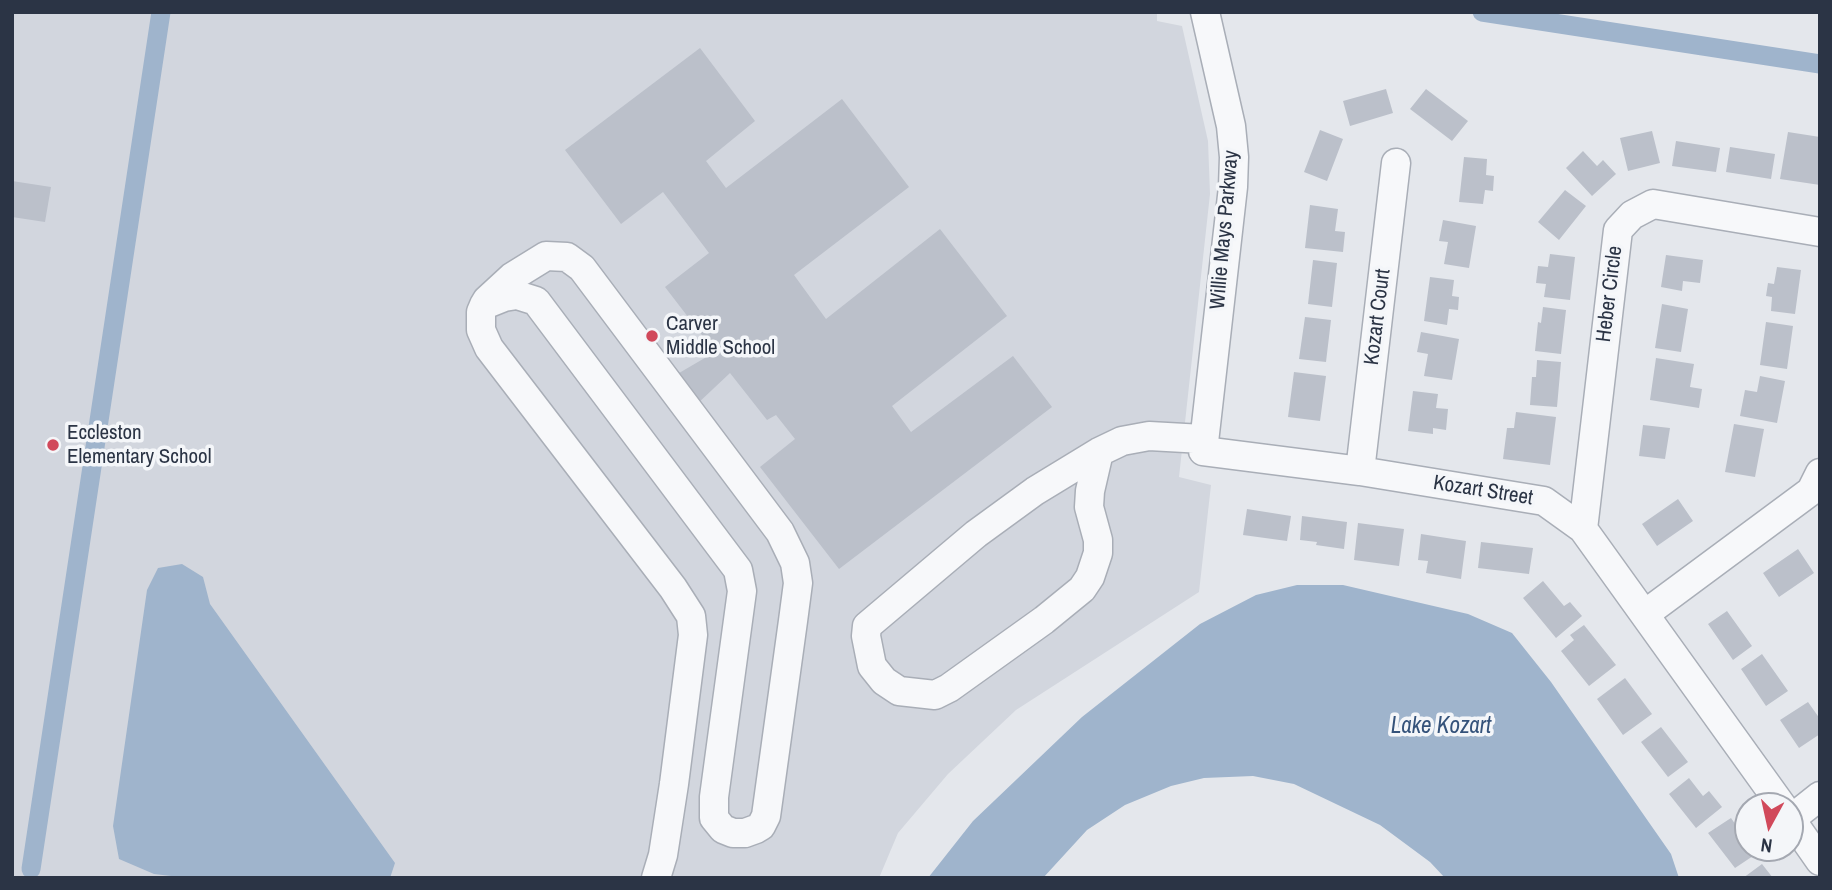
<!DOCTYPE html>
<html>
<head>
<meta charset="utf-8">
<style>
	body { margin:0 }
	#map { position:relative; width:1832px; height:890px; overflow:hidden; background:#e4e7ec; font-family:"Archivo Narrow",sans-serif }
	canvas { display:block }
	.frame { position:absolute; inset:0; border:14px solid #2b3445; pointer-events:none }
	.north { position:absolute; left:1734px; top:792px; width:70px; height:70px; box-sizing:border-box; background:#f4f6f9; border:2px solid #a4a8b1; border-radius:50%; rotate:188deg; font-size:19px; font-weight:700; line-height:28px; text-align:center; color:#2b3445 }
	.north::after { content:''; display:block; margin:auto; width:24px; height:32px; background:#d1495b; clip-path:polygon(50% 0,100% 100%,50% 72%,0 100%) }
</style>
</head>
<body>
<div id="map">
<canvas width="1832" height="890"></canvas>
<div class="frame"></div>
<div class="north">N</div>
</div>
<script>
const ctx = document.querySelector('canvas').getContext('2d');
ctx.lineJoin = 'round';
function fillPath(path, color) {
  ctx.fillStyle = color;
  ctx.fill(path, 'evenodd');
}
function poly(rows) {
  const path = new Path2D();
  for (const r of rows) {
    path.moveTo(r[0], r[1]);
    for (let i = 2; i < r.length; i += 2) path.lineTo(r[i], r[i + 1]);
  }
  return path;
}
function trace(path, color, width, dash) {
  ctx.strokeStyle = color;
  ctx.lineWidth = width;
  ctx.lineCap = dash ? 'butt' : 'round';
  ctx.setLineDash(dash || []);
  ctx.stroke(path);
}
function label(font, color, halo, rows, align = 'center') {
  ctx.font = font + ' "Archivo Narrow",sans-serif';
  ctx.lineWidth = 7;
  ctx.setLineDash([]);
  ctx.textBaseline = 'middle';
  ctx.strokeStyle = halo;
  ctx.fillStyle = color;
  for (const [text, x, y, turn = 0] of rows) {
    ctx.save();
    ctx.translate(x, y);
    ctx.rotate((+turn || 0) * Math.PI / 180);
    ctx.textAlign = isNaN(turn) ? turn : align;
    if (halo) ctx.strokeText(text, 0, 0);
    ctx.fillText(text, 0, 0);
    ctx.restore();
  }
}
fillPath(poly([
	[12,12,1157,12,1157,21,1182,26,1208,141,1210,194,1179,477,1211,485,1199,592,1016,710,948,774,898,833,879,878,12,878]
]), '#d2d6de');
fillPath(poly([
	[182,564,203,577,210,604,395,863,390,878,188,878,154,874,119,859,113,826,147,590,158,568],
	[1297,585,1343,585,1468,614,1512,633,1551,682,1671,854,1679,878,1445,878,1430,862,1380,825,1294,784,1253,776,1204,778,1171,786,1125,805,1087,830,1043,878,928,878,973,821,1082,717,1200,624,1256,595]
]), '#9fb4cc');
trace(poly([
	[1482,12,1820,64],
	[31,869,161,12]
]), '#9fb4cc', 19);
fillPath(poly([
	[700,48,755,121,706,161,726,188,842,99,909,187,794,275,826,319,940,229,1007,316,892,406,911,432,1013,356,1052,407,839,569,760,467,795,439,776,415,767,420,730,373,696,405,674,376,715,352,665,287,709,253,663,192,621,224,565,150],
	[1386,89,1393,113,1350,126,1343,101],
	[1426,89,1468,121,1452,141,1410,109],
	[1320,130,1343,139,1327,181,1304,172],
	[1652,131,1660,163,1628,171,1620,138],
	[1788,132,1820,137,1820,185,1780,179],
	[1676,141,1720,148,1716,172,1672,166],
	[1730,147,1775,154,1771,179,1726,172],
	[1583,151,1597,166,1603,160,1616,174,1592,196,1566,168],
	[1464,157,1487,159,1486,175,1494,176,1493,191,1485,190,1483,204,1459,202],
	[12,181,51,187,45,222,12,217],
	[1565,190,1586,206,1559,240,1538,222],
	[1310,205,1338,209,1335,231,1345,232,1343,252,1305,248],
	[1443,220,1476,226,1469,268,1444,264,1448,242,1439,241],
	[1550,254,1575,257,1570,300,1544,297,1546,284,1536,283,1538,266,1548,267],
	[1666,255,1703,260,1700,283,1683,281,1682,291,1661,287],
	[1313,260,1337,263,1332,307,1308,304],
	[1777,267,1801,270,1795,314,1771,311,1772,297,1766,296,1768,283,1774,284],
	[1430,277,1454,280,1452,296,1459,297,1458,310,1449,309,1447,325,1424,321],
	[1662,304,1688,309,1681,352,1655,348],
	[1543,307,1566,310,1561,354,1535,351,1538,322,1541,323],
	[1305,317,1331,320,1326,362,1299,359],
	[1766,322,1793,326,1787,369,1760,365],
	[1421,332,1459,339,1452,380,1424,376,1428,354,1417,352],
	[1656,358,1694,364,1690,387,1702,389,1699,408,1650,400],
	[1537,360,1561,362,1557,407,1530,405,1532,377,1536,377],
	[1294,372,1326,376,1320,421,1288,417],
	[1760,376,1785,381,1777,423,1740,416,1745,390,1757,392],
	[1413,391,1438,394,1436,408,1448,409,1446,430,1433,428,1433,434,1408,431],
	[1516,412,1556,417,1550,465,1503,459,1507,428,1514,428],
	[1734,424,1764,429,1755,477,1725,472],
	[1643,425,1670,428,1665,459,1639,456],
	[1678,499,1693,521,1657,546,1642,524],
	[1247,509,1291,516,1287,541,1243,535],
	[1302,516,1347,522,1344,549,1316,545,1317,542,1300,540],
	[1358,523,1404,529,1399,566,1354,560],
	[1421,534,1466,541,1461,579,1426,573,1428,561,1418,560],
	[1481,542,1533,548,1529,574,1478,568],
	[1798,549,1814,573,1779,597,1763,573],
	[1543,581,1564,606,1570,602,1582,616,1556,638,1523,598],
	[1727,611,1752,646,1733,660,1708,624],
	[1584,625,1616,665,1589,686,1561,651,1574,640,1570,635],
	[1762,654,1788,691,1766,706,1741,669],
	[1625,678,1652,714,1623,735,1597,699],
	[1808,702,1820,719,1820,734,1799,748,1780,720],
	[1661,727,1688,762,1668,777,1641,742],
	[1689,778,1703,796,1709,791,1722,807,1696,828,1669,794],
	[1731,818,1748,843,1748,848,1752,848,1756,854,1735,868,1708,833],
	[1762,864,1773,878,1743,878]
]), '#bbc0ca');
const minor = poly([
	[1205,12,1231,126,1234,157,1233,187,1203,451,1360,471,1544,501,1583,529,1782,806],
	[484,305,504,297,517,295,536,301,738,570,742,591,714,797,714,818,723,829,733,833,745,833,756,829,761,826,766,816,793,621,798,583,795,563,780,532,582,268,567,257,546,256,512,277,487,300,484,305,481,312,481,330,489,348,673,588,691,616,693,635,674,784,663,855,656,878],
	[1099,452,1090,491,1089,507,1098,540,1098,553,1090,577,1082,589,1044,620,949,688,935,695,899,691,884,681,872,666,866,636,867,626,976,534,1035,491,1099,452,1122,441,1149,436,1203,439],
	[1360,471,1396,163],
	[1583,529,1618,230,1632,215,1653,204,1820,232],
	[1645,614,1811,491,1820,473],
	[1790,818,1820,861],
	[1791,819,1820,796]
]);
trace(minor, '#a9aeb7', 31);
trace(minor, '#f7f8fa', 28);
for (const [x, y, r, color] of [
	[652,336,7,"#d1495b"],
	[53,445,7,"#d1495b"]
]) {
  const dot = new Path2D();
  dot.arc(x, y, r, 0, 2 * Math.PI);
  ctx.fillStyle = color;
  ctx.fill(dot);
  trace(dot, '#f4f6f9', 2.5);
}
label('21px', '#2b3445', '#f4f6f9', [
	["Willie Mays Parkway",1225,230,-85],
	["Heber Circle",1610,294,-83],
	["Kozart Court",1378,317,-83],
	["Kozart Street",1483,491,9]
]);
label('21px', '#2b3445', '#f4f6f9', [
	["Carver",666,324],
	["Middle School",666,348],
	["Eccleston",67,433],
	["Elementary School",67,457]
], 'left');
label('italic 23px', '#34527a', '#f4f6f9', [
	["Lake Kozart",1441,727]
]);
</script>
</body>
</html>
